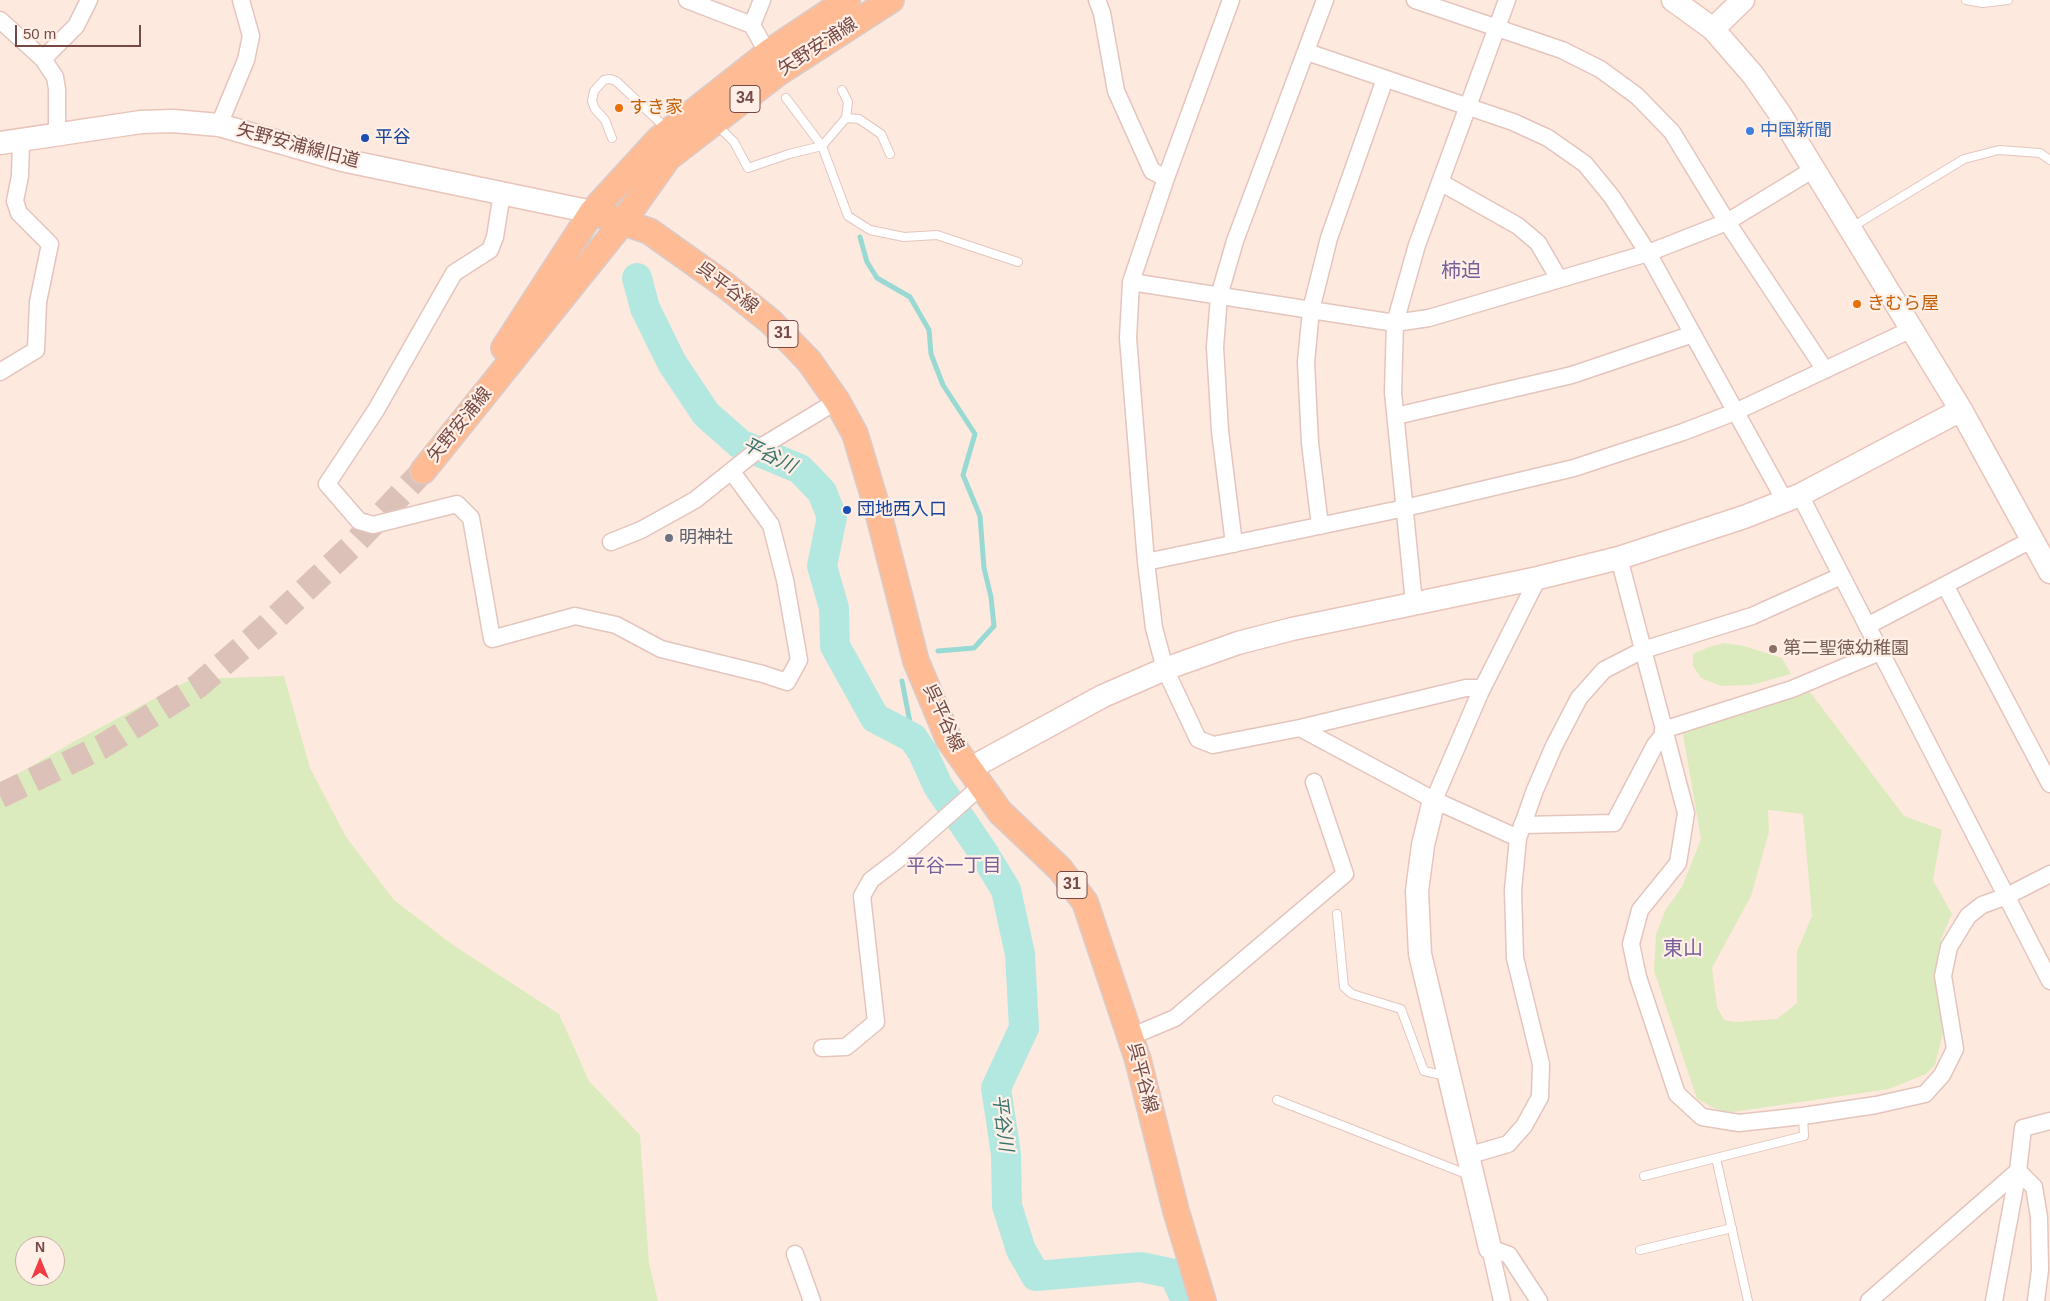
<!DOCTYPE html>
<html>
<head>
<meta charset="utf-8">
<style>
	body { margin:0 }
	#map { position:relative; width:2050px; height:1301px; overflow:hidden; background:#fee9df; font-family:Helvetica,sans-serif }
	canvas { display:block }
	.north { position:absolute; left:15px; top:1236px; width:50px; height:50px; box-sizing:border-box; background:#ffefe6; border:1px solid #c8ada6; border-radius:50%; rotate:0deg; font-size:14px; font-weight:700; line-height:20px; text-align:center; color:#754a45 }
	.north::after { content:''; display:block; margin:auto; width:18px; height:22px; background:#f03c42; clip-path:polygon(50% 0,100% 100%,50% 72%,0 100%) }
	.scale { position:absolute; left:15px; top:25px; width:126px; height:22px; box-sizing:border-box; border:2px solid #754a45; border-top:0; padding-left:6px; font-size:15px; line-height:18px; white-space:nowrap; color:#754a45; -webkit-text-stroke:4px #ffefe6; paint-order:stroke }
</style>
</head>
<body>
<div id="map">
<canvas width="2050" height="1301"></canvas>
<div class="north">N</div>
<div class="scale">50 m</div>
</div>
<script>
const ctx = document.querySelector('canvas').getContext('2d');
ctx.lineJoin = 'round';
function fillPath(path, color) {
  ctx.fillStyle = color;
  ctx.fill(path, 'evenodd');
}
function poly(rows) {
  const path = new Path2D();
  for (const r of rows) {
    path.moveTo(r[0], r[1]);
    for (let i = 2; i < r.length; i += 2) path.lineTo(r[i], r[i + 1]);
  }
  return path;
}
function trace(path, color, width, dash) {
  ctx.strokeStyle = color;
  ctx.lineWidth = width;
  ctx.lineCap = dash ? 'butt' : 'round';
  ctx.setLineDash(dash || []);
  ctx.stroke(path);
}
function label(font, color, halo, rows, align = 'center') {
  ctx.font = font + ' Helvetica,"Noto Sans JP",sans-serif';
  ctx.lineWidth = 4.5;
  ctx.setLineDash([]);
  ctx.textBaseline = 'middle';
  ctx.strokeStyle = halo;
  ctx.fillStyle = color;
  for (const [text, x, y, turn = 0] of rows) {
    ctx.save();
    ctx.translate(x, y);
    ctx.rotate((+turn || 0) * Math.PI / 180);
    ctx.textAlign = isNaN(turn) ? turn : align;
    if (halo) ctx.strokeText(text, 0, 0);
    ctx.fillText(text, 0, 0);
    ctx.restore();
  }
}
fillPath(poly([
	[1724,643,1744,646,1782,658,1791,674,1751,685,1721,686,1701,678,1693,666,1693,654,1709,647],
	[284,676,310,768,346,837,394,900,453,945,559,1014,589,1081,640,1135,649,1263,658,1301,0,1301,0,784,75,741,191,679],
	[25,1246,55,1246,55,1276,25,1276],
	[1810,692,1904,816,1942,830,1933,880,1952,914,1941,939,1943,1033,1935,1065,1926,1074,1889,1089,1733,1112,1720,1111,1697,1099,1654,971,1656,934,1666,909,1682,887,1701,839,1682,729],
	[1768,810,1803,814,1812,916,1797,951,1797,1003,1777,1019,1736,1022,1724,1020,1717,1007,1712,968,1751,896,1769,832]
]), '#dcebbd');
trace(poly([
	[860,237,867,262,877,278,910,297,929,330,931,354,943,385,975,434,963,475,980,516,984,568,991,597,994,626,974,648,938,651],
	[902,681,913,738]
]), '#98dad3', 5);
trace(poly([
	[637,278,645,308,672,363,706,414,740,444,800,469,822,492,832,517,822,566,834,608,835,646,875,718,913,738,923,753,938,786,983,852,1006,890,1020,954,1024,1028,996,1088,1006,1154,1007,1206,1021,1250,1036,1276,1141,1267,1174,1274,1186,1301]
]), '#b3e8e1', 30);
trace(poly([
	[0,796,103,746,198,686,267,626,353,545,423,471]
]), '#dcc1b8', 25, [25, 12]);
const lane = poly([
	[1966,0,1983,3,2008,0],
	[842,90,848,102,846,118],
	[786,98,822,146,848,216,870,230,904,237,937,235,1018,262],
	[717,125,734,142,748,168,789,154,822,146,846,118,859,119,881,134,890,154],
	[612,138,605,120,595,109,592,101,594,91,604,80,610,79,616,81,667,129],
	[1852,227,1964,159,1999,150,2040,153,2050,160],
	[1337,914,1344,987,1352,994,1401,1009,1424,1071,1446,1076],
	[1277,1100,1469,1175],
	[1716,1158,1748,1301],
	[1644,1176,1804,1136,1803,1116],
	[1640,1250,1732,1228]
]);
const street = poly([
	[687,0,752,25],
	[762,0,752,25,772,61],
	[1097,0,1102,13,1116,91,1152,171,1166,178],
	[1231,0,1166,178,1131,282,1128,338,1146,562,1154,628,1165,669,1198,739,1213,745,1300,728,1466,688,1482,688],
	[1415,0,1562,50,1600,69,1637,96,1672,132,1727,222,1825,370],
	[0,20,43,59,55,77,57,89,57,135],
	[1307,52,1513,122,1548,138,1585,164,1612,197,1648,253,1785,501],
	[43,59,76,26,89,0],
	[219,125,246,60,251,36,241,0],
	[1440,182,1518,226,1538,243,1559,279],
	[502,193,495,237,490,250,454,273,376,410,327,484,359,521,373,525,457,504,471,518,492,639,575,616,616,625,661,649,763,674,787,682,799,660,785,580,771,525,732,472],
	[1131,282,1395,323,1429,318,1648,253,1727,222,1814,169],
	[0,372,36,350,38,302,50,244,19,213,15,201,20,176,21,141],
	[1396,416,1572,375,1693,334],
	[1800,495,2050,981],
	[1320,526,1310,443,1306,362,1311,310,1329,238,1385,79],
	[611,542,641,530,695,500,764,445,837,401],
	[1234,544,1220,431,1215,347,1219,296,1235,241,1325,0],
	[1619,558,1686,813,1678,863,1640,910,1631,944,1638,977,1677,1094,1702,1117,1739,1123,1803,1116,1876,1105,1925,1094,1942,1075,1955,1049,1943,976,1949,947,1968,916,1982,905,2007,896,2050,874],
	[1146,562,1405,508,1574,468,1683,432,1735,412,1912,329],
	[1945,585,2050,784],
	[1414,603,1393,392,1395,323,1417,245,1507,0],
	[1867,626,2033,539],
	[1300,728,1434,800,1518,838],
	[1663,730,1792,689,1880,652],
	[1434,800,1480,693,1538,578],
	[1522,825,1614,823,1655,745,1664,734],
	[1130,1037,1175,1018,1345,874,1314,782],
	[822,1048,846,1047,876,1022,862,896,871,880,900,858,981,786],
	[1467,1156,1508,1144,1524,1126,1540,1097,1541,1064,1515,958,1513,890,1518,838,1535,790,1554,746,1579,698,1604,670,1643,650,1752,616,1841,576],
	[2018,1171,2034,1187,2039,1217,2040,1270,2036,1301],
	[1490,1248,1509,1255,1539,1301],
	[1490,1248,1502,1301],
	[795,1254,812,1301],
	[1869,1301,2018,1171],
	[1994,1301,2018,1171,2023,1128,2050,1121]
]);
const secondary = poly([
	[1673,0,1713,29,1753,75,1780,114,1961,410,2050,572],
	[1713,29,1743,0],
	[0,143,141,122,173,121,219,125,342,160,592,212],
	[969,769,1103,696,1165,669,1238,643,1292,629,1538,578,1619,558,1744,517,1800,495,1961,410],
	[1434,800,1423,845,1417,891,1420,954,1490,1248]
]);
const primary = poly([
	[592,212,649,231,725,285,770,321,809,361,837,401,855,434,876,504,916,661,949,740,1000,812,1060,869,1085,902,1138,1060,1176,1211,1203,1301],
	[504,348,592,212,659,139,768,53,847,0],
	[423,471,622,223,668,158,778,73,891,0]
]);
trace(lane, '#e4c5bd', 10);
trace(street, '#e4c5bd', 19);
trace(secondary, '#e9c4ba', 25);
trace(primary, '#d8cccb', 28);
trace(lane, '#fff', 8);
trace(street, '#fff', 16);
trace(secondary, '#fff', 22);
trace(primary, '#ffbb94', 25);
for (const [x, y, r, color] of [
	[619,108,5,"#e8710a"],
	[1750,131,5,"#3f7fe0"],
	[365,138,5,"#1a4fb4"],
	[1857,304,5,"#e8710a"],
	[847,510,5,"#1a4fb4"],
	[669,538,5,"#6b7280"],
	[1773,649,5,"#8d6e63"]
]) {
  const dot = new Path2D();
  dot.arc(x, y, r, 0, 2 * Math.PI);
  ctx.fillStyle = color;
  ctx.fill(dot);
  trace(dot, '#ffefe6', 2);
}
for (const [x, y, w] of [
	[745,99,30],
	[783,334,30],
	[1072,885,30]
]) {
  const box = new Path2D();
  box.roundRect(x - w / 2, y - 13.5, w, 27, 4);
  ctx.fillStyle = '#ffefe6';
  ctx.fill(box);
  trace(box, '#754a45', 1);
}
label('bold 16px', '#754a45', null, [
	["34",745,99],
	["31",783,334],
	["31",1072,885]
]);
label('18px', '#754a45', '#ffefe6', [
	["矢野安浦線",818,47,-33],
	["矢野安浦線旧道",298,146,15],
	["呉平谷線",727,288,37],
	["矢野安浦線",460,425,-51],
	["呉平谷線",943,718,65],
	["呉平谷線",1142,1078,75]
]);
label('18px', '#c56008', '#ffefe6', [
	["すき家",629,108],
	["きむら屋",1867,304]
], 'left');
label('18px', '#366cbe', '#ffefe6', [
	["中国新聞",1760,131]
], 'left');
label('18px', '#164399', '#ffefe6', [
	["平谷",375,138],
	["団地西入口",857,510]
], 'left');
label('18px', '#5b616d', '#ffefe6', [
	["明神社",679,538]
], 'left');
label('18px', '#785e54', '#ffefe6', [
	["第二聖徳幼稚園",1783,649]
], 'left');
label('italic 19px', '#36746f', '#ffefe6', [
	["平谷川",769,456,26],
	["平谷川",1002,1123,83]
]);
label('19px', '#776099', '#ffefe6', [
	["平谷一丁目",954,867]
]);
label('20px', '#776099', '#ffefe6', [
	["柿迫",1461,271],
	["東山",1683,949]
]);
</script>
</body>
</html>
